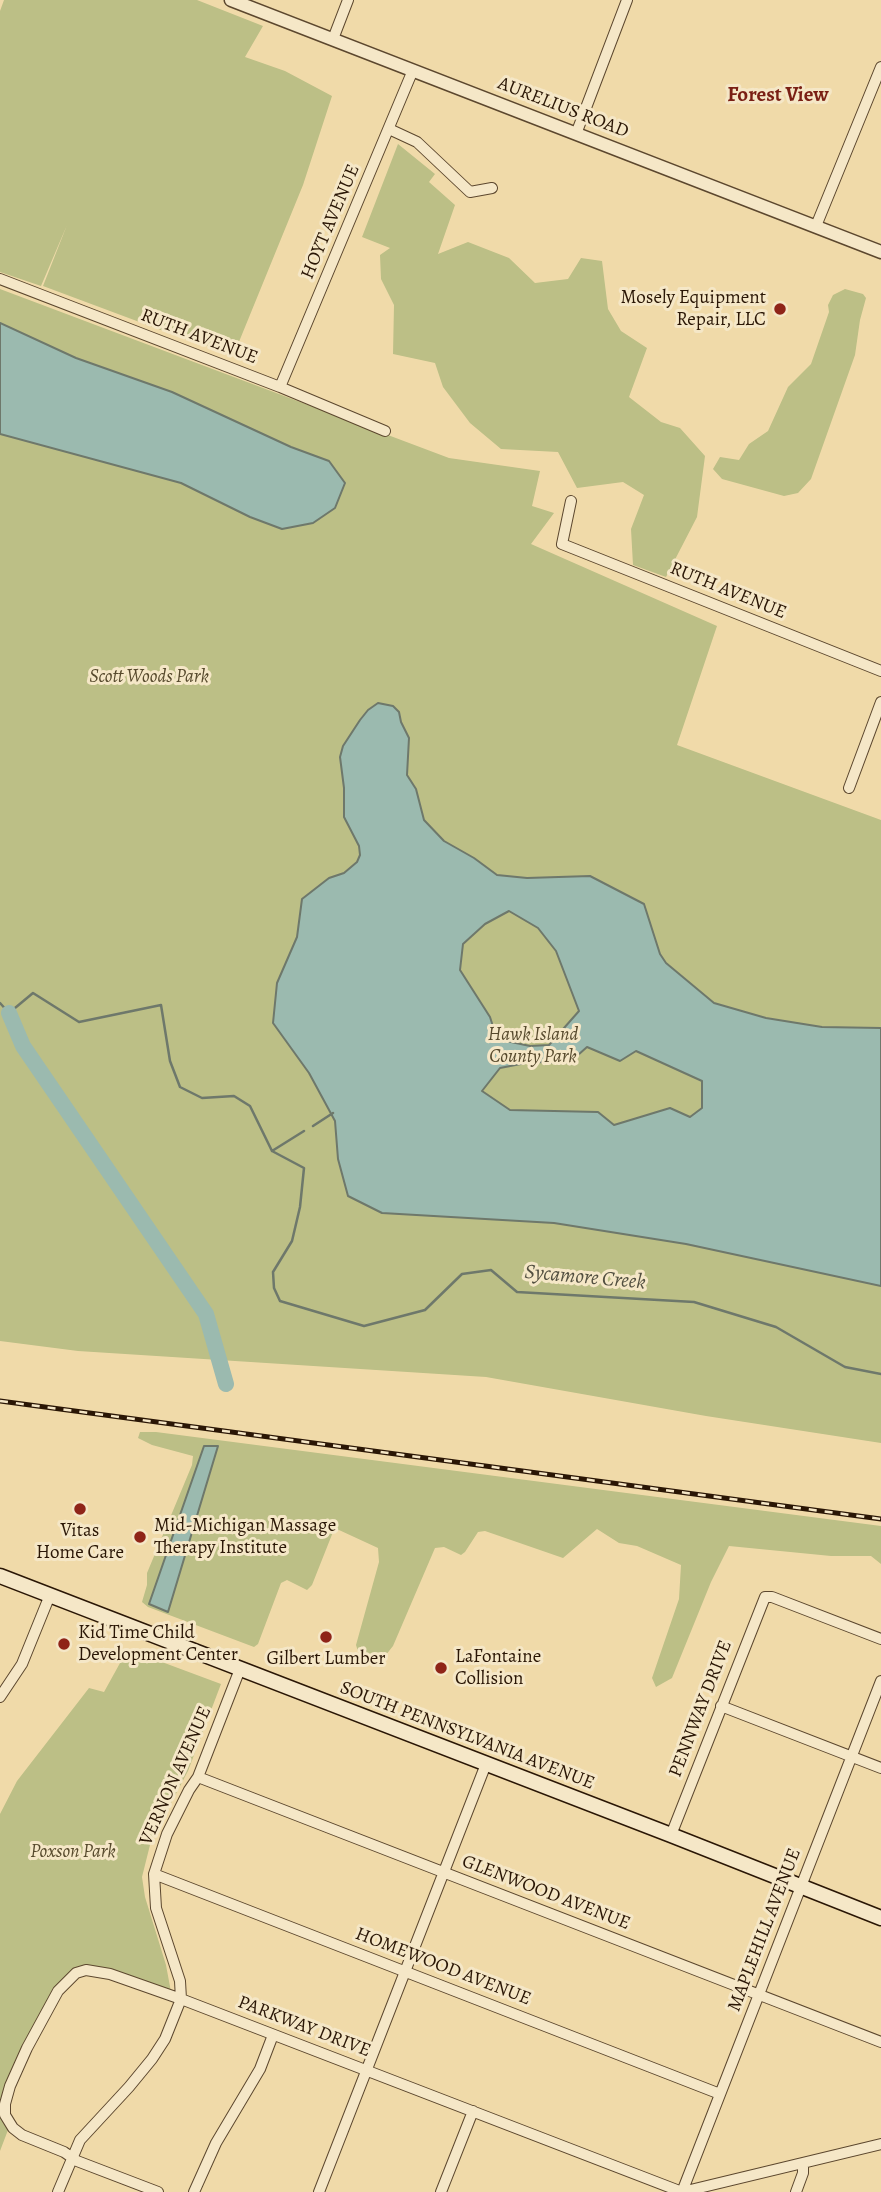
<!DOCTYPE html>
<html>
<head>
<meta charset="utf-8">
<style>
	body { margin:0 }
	canvas { display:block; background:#f0daa9 }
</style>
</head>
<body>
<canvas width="881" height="2192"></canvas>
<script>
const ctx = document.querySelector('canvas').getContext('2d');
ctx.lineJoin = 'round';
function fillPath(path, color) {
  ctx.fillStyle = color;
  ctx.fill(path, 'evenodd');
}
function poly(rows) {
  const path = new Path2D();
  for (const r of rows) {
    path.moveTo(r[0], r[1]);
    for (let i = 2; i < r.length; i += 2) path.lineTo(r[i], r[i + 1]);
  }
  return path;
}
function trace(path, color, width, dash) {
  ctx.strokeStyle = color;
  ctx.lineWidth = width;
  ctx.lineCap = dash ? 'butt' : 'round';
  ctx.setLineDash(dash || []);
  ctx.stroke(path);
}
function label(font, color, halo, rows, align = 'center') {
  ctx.font = font + ' Alegreya,serif';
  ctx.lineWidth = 6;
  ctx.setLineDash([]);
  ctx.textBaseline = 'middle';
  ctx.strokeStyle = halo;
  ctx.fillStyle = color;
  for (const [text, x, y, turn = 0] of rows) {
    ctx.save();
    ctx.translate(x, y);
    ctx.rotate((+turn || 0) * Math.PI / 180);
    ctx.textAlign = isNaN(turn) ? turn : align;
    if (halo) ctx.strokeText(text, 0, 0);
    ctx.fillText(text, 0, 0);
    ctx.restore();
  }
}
fillPath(poly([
	[4,0,197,0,263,26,245,57,285,71,332,96,303,185,234,354,193,342,43,286,67,225,41,286,0,272,0,11],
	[398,144,435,174,429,182,455,205,438,254,468,242,509,258,535,283,568,279,581,258,602,261,608,309,621,331,647,348,629,397,661,422,680,428,705,456,697,517,666,577,633,565,631,529,644,495,623,482,577,488,558,452,501,449,470,423,443,387,435,363,393,354,394,305,381,279,380,255,390,248,362,237],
	[0,289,449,458,540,471,532,506,554,513,531,544,717,626,677,745,881,820,881,1443,706,1416,486,1377,78,1351,0,1341],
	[845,289,863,294,866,298,860,320,855,355,811,479,798,493,784,496,722,479,713,469,720,457,739,460,749,444,768,431,788,387,811,364,829,312,828,305,833,295],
	[140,1432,156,1432,881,1526,881,1564,871,1556,831,1556,729,1546,711,1582,672,1678,656,1687,652,1678,679,1599,681,1565,637,1546,619,1543,597,1529,563,1558,485,1531,478,1532,465,1552,461,1555,444,1547,435,1548,393,1646,377,1666,361,1661,356,1645,379,1562,378,1548,339,1530,333,1532,312,1585,307,1590,287,1580,281,1583,258,1644,254,1647,148,1607,142,1602,147,1585,147,1573,192,1465,193,1456,152,1445,138,1438],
	[135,1652,221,1684,188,1771,151,1841,142,1877,145,1897,166,1965,171,1992,91,1966,69,1974,59,1986,2,2110,8,2130,0,2151,0,1814,17,1781,89,1688,104,1692,125,1654,132,1657]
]), '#bcbf86');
const water = poly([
	[0,323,76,358,172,392,291,447,329,461,345,483,335,508,313,523,282,529,250,517,181,483,0,434,0,323],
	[378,703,393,706,399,712,401,722,409,738,407,775,416,789,424,820,444,841,474,858,497,875,527,878,590,876,644,904,660,954,666,963,714,1003,766,1018,822,1027,881,1028,881,1286,686,1244,554,1223,382,1213,348,1196,338,1159,335,1121,309,1073,273,1023,277,983,297,937,302,899,329,878,344,873,357,862,360,855,359,846,344,817,344,788,340,757,343,746,360,720,368,710,378,703],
	[509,911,538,928,556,951,579,1011,549,1045,530,1046,497,1039,490,1017,460,970,463,944,485,924,509,911],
	[587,1047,620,1061,636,1051,702,1081,702,1108,690,1117,670,1108,614,1125,598,1112,510,1110,482,1091,500,1068,531,1062,569,1063,587,1047],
	[204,1446,218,1446,168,1612,149,1604,204,1446]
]);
fillPath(water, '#9bbaaf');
trace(water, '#6e786b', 2);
trace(poly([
	[0,1003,9,1013,33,993,79,1022,161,1005,170,1061,180,1087,202,1098,234,1096,250,1106,272,1151,304,1168,300,1207,292,1241,273,1272,274,1288,280,1301,364,1326,425,1310,462,1274,491,1270,517,1292,694,1302,776,1327,845,1367,881,1374],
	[313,1126,333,1113],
	[272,1151,304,1131]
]), '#6e786b', 2.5);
trace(poly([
	[9,1013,23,1046,206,1314,226,1384]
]), '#9bbaaf', 16);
const minor = poly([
	[333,39,348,0],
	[389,129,417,142,470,192,492,188],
	[576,134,627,0],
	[816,226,881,67],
	[0,279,280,387,385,431],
	[280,387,413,70],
	[571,501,562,544,881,671],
	[849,788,881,702],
	[0,1697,22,1664,50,1595],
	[721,1706,881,1768],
	[198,1777,881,2042],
	[671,1835,765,1597,772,1597,881,1639],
	[154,1874,720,2094],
	[58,2192,80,2140,129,2087,152,2059,165,2039,181,1999,180,1981,156,1908,154,1874,167,1834,189,1790,198,1777,240,1669],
	[158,2192,77,2161,64,2152,22,2135,13,2128,5,2115,5,2104,10,2086,27,2048,58,1991,76,1973,86,1970,110,1974,181,1999,682,2192],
	[194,2192,216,2143,260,2069,273,2035],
	[319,2192,486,1764],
	[441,2192,473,2111],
	[682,2192,881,1681],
	[682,2192,881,2144],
	[796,2192,803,2173,803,2163]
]);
const tertiary = poly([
	[231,0,881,252]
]);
const secondary = poly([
	[0,1576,671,1835,881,1918]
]);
trace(minor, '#5c472e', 12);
trace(tertiary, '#5c472e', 15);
trace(secondary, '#2a1605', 17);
trace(minor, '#f5e7c7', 10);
trace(tertiary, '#f5e7c7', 12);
trace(secondary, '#f5e7c7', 14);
const rail = poly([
	[0,1401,881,1519]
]);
trace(rail, '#2a1605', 5);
trace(rail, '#f5e7c7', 2.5, [8]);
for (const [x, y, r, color] of [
	[780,309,7,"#8f2418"],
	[80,1509,7,"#8f2418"],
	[140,1537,7,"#8f2418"],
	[326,1637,7,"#8f2418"],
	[64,1644,7,"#8f2418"],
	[441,1668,7,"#8f2418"]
]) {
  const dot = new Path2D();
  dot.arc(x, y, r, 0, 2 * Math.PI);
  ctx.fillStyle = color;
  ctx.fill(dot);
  trace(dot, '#f5e7c7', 2.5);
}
label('19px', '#2a1605', '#f5e7c7', [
	["AURELIUS ROAD",563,108,21],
	["HOYT AVENUE",331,222,-67],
	["RUTH AVENUE",199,337,21],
	["RUTH AVENUE",728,591,22],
	["PENNWAY DRIVE",701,1709,-69],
	["SOUTH PENNSYLVANIA AVENUE",467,1736,21],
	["VERNON AVENUE",176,1776,-66],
	["GLENWOOD AVENUE",546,1893,21],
	["MAPLEHILL AVENUE",765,1930,-69],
	["HOMEWOOD AVENUE",443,1967,21],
	["PARKWAY DRIVE",304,2027,21]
]);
label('19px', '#2a1605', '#f5e7c7', [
	["Mosely Equipment",766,298,"right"],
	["Repair, LLC",766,320,"right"],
	["Mid-Michigan Massage",154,1526],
	["Therapy Institute",154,1548],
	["Vitas",80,1531,"center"],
	["Home Care",80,1553,"center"],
	["Kid Time Child",78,1633],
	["Development Center",78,1655],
	["LaFontaine",455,1657],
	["Collision",455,1679],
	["Gilbert Lumber",326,1659,"center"]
], 'left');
label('italic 19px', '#56492c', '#f5e7c7', [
	["Scott Woods Park",149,677],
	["Hawk Island",533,1035],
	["County Park",533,1057],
	["Poxson Park",73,1852]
]);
label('bold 21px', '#7a1f14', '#f5e7c7', [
	["Forest View",778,96]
]);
label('italic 21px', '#524f40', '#f5e7c7', [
	["Sycamore Creek",585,1278,5]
]);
</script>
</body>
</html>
